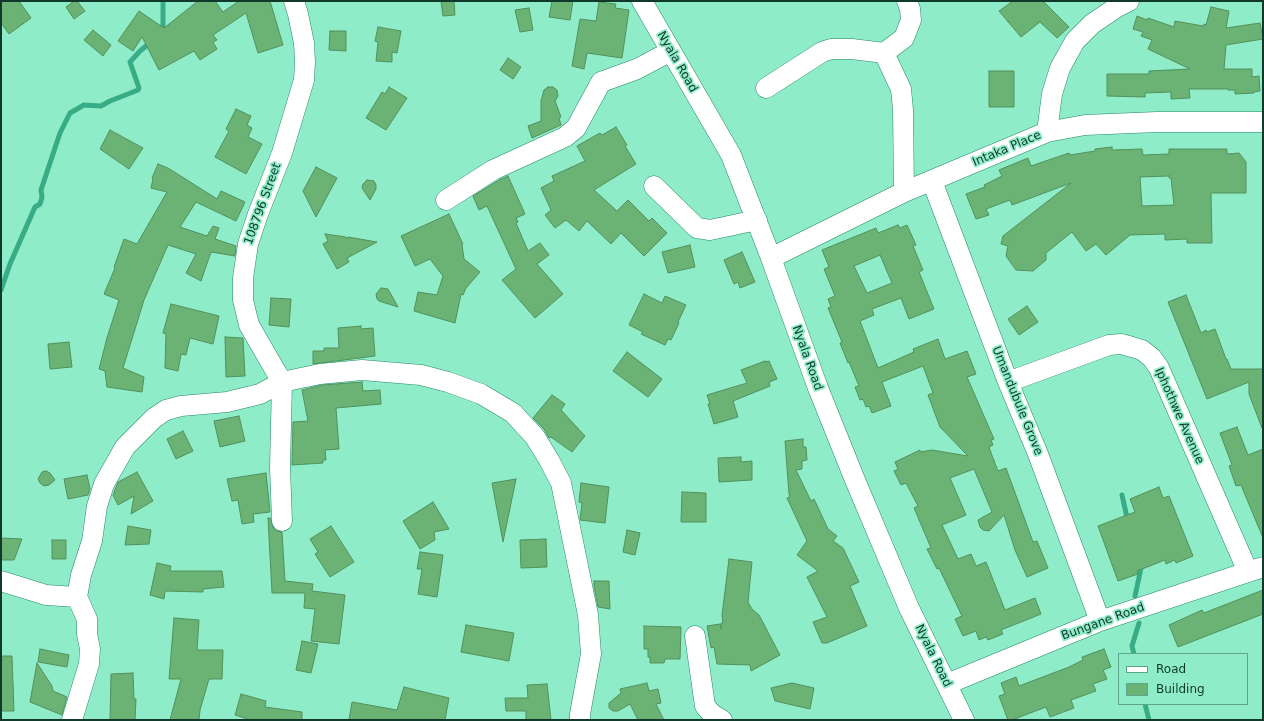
<!DOCTYPE html>
<html>
<head>
<meta charset="utf-8">
<style>
	body { margin:0 }
	#map { position:relative; width:1264px; height:721px; overflow:hidden; background:#8fecc9; font-family:"DejaVu Sans",sans-serif }
	canvas { display:block }
	.frame { position:absolute; inset:0; border:2px solid #10392b; pointer-events:none }
	.legend { position:absolute; left:1118px; top:653px; width:130px; height:52px; box-sizing:border-box; background:#8fecc9; border:1px solid #5ca48a; margin:0; padding:5px 7px; list-style:none; font-size:12px; color:#10392b }
	.legend li { display:flex; align-items:center; gap:8px; height:20px }
	.legend b { width:20px; border:1px solid #5ca48a }
</style>
</head>
<body>
<div id="map">
<canvas width="1264" height="721"></canvas>
<div class="frame"></div>
<ul class="legend">
<li><b style="height:5px;background:#fff"></b>Road</li>
<li><b style="height:11px;background:#6ab375"></b>Building</li>
</ul>
</div>
<script>
const ctx = document.querySelector('canvas').getContext('2d');
ctx.lineJoin = 'round';
function poly(rows) {
  const path = new Path2D();
  for (const r of rows) {
    path.moveTo(r[0], r[1]);
    for (let i = 2; i < r.length; i += 2) path.lineTo(r[i], r[i + 1]);
  }
  return path;
}
function trace(path, color, width, dash) {
  ctx.strokeStyle = color;
  ctx.lineWidth = width;
  ctx.lineCap = dash ? 'butt' : 'round';
  ctx.setLineDash(dash || []);
  ctx.stroke(path);
}
function fillPath(path, color) {
  ctx.fillStyle = color;
  ctx.fill(path, 'evenodd');
}
function label(font, color, halo, rows, align = 'center') {
  ctx.font = font + ' "DejaVu Sans",sans-serif';
  ctx.lineWidth = 3.5;
  ctx.setLineDash([]);
  ctx.textBaseline = 'middle';
  ctx.strokeStyle = halo;
  ctx.fillStyle = color;
  for (const [text, x, y, turn = 0] of rows) {
    ctx.save();
    ctx.translate(x, y);
    ctx.rotate((+turn || 0) * Math.PI / 180);
    ctx.textAlign = isNaN(turn) ? turn : align;
    if (halo) ctx.strokeText(text, 0, 0);
    ctx.fillText(text, 0, 0);
    ctx.restore();
  }
}
trace(poly([
	[163,34,163,1],
	[1,290,10,264,35,207,40,204,42,197,41,190,60,133,70,113,84,105,101,106,110,101,138,90,139,88,130,62,140,51,151,42],
	[1122,495,1128,522],
	[1135,596,1141,568,1140,564],
	[1134,654,1132,646,1139,623],
	[1145,704,1149,720]
]), '#38ac87', 5);
const building = poly([
	[1,1,19,1,31,18,9,34,1,23,1,1],
	[74,1,77,1,85,11,74,19,66,7,74,1],
	[198,1,215,1,223,12,239,1,270,1,283,45,258,53,246,13,213,35,217,40,213,42,217,49,200,60,194,51,159,70,142,37,133,51,118,41,139,11,164,28,198,1],
	[441,1,454,1,455,15,443,16,441,1],
	[552,1,573,1,570,20,549,17,552,1],
	[1013,1,1043,1,1069,27,1057,38,1040,22,1021,37,999,11,1013,1],
	[599,2,616,4,615,8,629,10,622,58,587,53,584,69,572,66,580,19,596,21,599,2],
	[1211,7,1229,11,1226,28,1260,23,1263,39,1226,45,1224,69,1252,69,1252,77,1259,76,1260,91,1254,92,1254,93,1235,94,1235,90,1228,90,1228,89,1189,89,1190,98,1171,99,1171,92,1145,93,1145,97,1107,96,1107,74,1149,74,1149,71,1190,69,1148,49,1152,40,1141,36,1143,32,1133,29,1137,16,1147,20,1148,18,1174,27,1175,21,1203,26,1204,24,1206,25,1211,7],
	[529,8,533,30,520,32,515,10,529,8],
	[378,27,401,31,397,53,392,52,392,62,376,61,378,42,375,41,378,27],
	[93,30,111,45,103,56,84,40,93,30],
	[330,31,346,31,346,51,329,50,330,31],
	[508,58,521,67,513,79,500,70,508,58],
	[989,71,1014,71,1014,107,989,107,989,71],
	[389,87,407,98,386,130,366,118,382,92,385,94,389,87],
	[548,87,553,87,557,90,558,96,555,101,561,117,559,118,561,125,532,138,528,126,541,121,541,101,544,90,548,87],
	[236,109,251,116,247,125,252,128,248,137,262,144,246,174,215,157,229,131,226,129,236,109],
	[616,127,627,145,625,146,636,164,594,190,617,211,628,200,649,221,652,218,667,233,644,256,621,233,611,244,587,221,579,231,566,220,555,228,545,215,551,210,541,188,554,181,552,176,585,161,577,146,600,133,602,135,616,127],
	[110,130,143,148,129,169,100,149,110,130],
	[1112,147,1112,150,1142,149,1143,155,1169,154,1169,149,1227,149,1227,154,1239,153,1246,162,1246,193,1211,193,1212,243,1187,243,1187,239,1165,240,1165,234,1130,235,1106,255,1096,244,1086,251,1072,232,1046,253,1046,260,1033,271,1016,270,1006,256,1008,246,1001,244,1003,236,1071,183,1012,205,1010,200,986,209,989,215,976,219,966,194,985,187,984,185,1002,176,999,170,1028,158,1031,166,1069,153,1070,155,1095,151,1095,149,1112,147],
	[1169,176,1169,178,1171,178,1174,205,1142,206,1140,177,1169,176],
	[158,164,168,168,217,199,221,191,245,202,236,221,196,202,180,227,207,236,213,226,219,228,215,239,236,246,235,256,211,252,201,281,186,273,196,254,168,245,144,300,123,368,144,377,142,392,107,387,105,371,99,369,107,338,119,300,104,294,115,268,114,267,124,239,137,244,167,192,151,188,153,179,152,178,158,164],
	[316,167,337,178,316,217,303,191,316,167],
	[508,176,525,214,516,218,518,222,516,223,528,251,540,243,549,255,537,264,563,294,535,318,502,280,516,269,487,206,479,210,473,196,499,180,508,176],
	[367,180,374,181,376,185,376,189,370,200,362,188,363,184,367,180],
	[449,214,463,244,462,245,464,259,480,272,466,288,463,295,461,294,455,323,414,311,418,292,437,295,443,276,430,259,415,266,401,236,449,214],
	[898,225,900,228,907,225,916,245,913,246,923,270,919,272,934,309,909,319,901,298,872,309,874,315,860,321,878,368,914,352,913,349,938,339,945,359,967,351,976,374,967,377,994,439,991,440,993,445,989,447,994,461,995,461,994,461,998,471,1006,468,1033,542,1037,541,1048,568,1027,577,1015,550,1004,515,989,531,983,530,980,527,978,520,992,512,974,469,950,478,966,515,942,525,958,559,971,554,976,566,986,562,1005,610,1035,598,1041,614,1001,630,1003,634,988,640,986,637,979,640,976,631,963,636,955,619,962,616,939,568,937,569,927,549,931,548,914,508,918,506,906,483,901,485,894,471,898,469,895,462,920,450,920,452,932,450,968,456,940,427,928,395,933,393,923,366,882,382,891,406,872,413,869,406,866,407,863,399,860,400,855,387,859,386,849,362,848,363,840,343,842,342,828,308,831,307,828,299,835,296,824,269,829,267,822,250,876,228,878,233,898,225],
	[880,255,892,283,867,293,854,266,880,255],
	[325,234,346,237,347,239,348,237,377,242,347,258,349,262,337,269,323,244,328,241,325,234],
	[690,245,695,267,668,273,662,252,690,245],
	[742,252,755,282,740,288,738,282,734,284,724,260,742,252],
	[381,288,388,289,398,307,379,301,377,299,376,294,381,288],
	[644,294,662,303,665,296,686,305,678,322,679,323,671,340,668,339,665,345,641,334,643,332,629,325,644,294],
	[1186,295,1201,333,1206,330,1207,332,1215,329,1226,359,1227,359,1231,369,1263,369,1263,427,1262,428,1249,394,1249,382,1207,399,1168,302,1186,295],
	[271,298,291,299,289,327,269,325,271,298],
	[171,304,219,316,213,344,190,338,186,355,181,354,178,371,165,368,166,334,163,333,171,304],
	[1027,306,1038,322,1019,335,1008,319,1027,306],
	[361,326,361,329,373,328,375,356,313,364,313,351,324,351,324,348,339,348,338,328,361,326],
	[225,337,243,338,245,376,226,377,225,337],
	[69,342,72,367,50,369,48,344,69,342],
	[627,352,662,379,648,397,613,371,627,352],
	[765,361,765,362,769,361,777,379,769,382,770,386,733,401,738,417,714,424,708,404,710,404,707,395,747,383,741,370,765,361],
	[362,382,363,391,380,390,381,404,336,408,339,449,325,450,326,460,323,460,323,463,292,465,293,422,308,421,302,390,322,385,362,382],
	[552,395,565,404,561,410,585,436,572,452,551,437,549,438,544,429,533,418,552,395],
	[239,416,245,441,220,447,214,421,239,416],
	[1237,427,1248,455,1263,449,1263,538,1241,485,1236,486,1229,466,1232,465,1220,433,1237,427],
	[183,431,193,451,176,459,167,439,183,431],
	[803,439,803,447,806,447,807,460,802,461,802,469,796,470,811,501,814,499,828,529,837,536,833,541,843,548,859,582,850,586,867,626,827,643,822,643,813,622,827,617,807,577,818,571,797,555,807,541,787,498,790,497,789,494,785,441,803,439],
	[741,457,741,462,752,461,752,480,719,482,718,458,741,457],
	[46,471,50,473,55,480,49,485,44,486,40,483,38,479,42,472,46,471],
	[137,472,153,501,131,514,134,496,118,505,113,495,118,482,137,472],
	[266,473,270,512,253,514,254,522,242,524,238,500,232,501,227,479,266,473],
	[87,475,90,489,88,495,68,499,64,479,87,475],
	[516,479,503,542,492,483,516,479],
	[581,483,609,487,605,523,580,520,582,503,579,502,581,483],
	[1159,487,1163,498,1169,496,1193,556,1176,563,1175,560,1166,564,1165,560,1137,571,1138,574,1118,581,1098,526,1135,512,1130,499,1159,487],
	[682,492,706,493,706,522,681,522,682,492],
	[433,502,449,529,434,532,435,540,420,549,403,521,433,502],
	[268,518,270,518,273,527,276,531,282,532,285,581,313,584,312,591,345,595,339,644,311,641,315,609,304,608,305,593,272,593,268,518],
	[128,526,151,530,149,544,125,545,128,526],
	[331,526,354,562,330,577,315,554,318,552,310,539,331,526],
	[627,530,640,533,635,555,623,552,627,530],
	[1,538,22,539,14,560,1,560,1,538],
	[546,539,547,567,521,568,520,540,546,539],
	[52,540,66,540,66,559,52,559,52,540],
	[420,552,443,555,437,597,418,594,422,569,417,569,420,552],
	[729,559,752,562,748,602,752,609,759,615,780,655,751,671,750,665,717,664,714,647,711,648,707,626,720,624,721,629,721,623,723,623,722,615,729,559],
	[157,563,171,566,170,571,222,571,224,587,203,589,203,592,165,591,164,599,150,595,157,563],
	[594,581,609,581,610,609,598,607,594,586,594,581],
	[1263,590,1263,614,1178,647,1169,625,1202,610,1204,613,1263,590],
	[174,618,199,620,197,650,223,650,222,679,209,679,200,710,199,720,170,720,181,679,169,679,174,618],
	[466,625,514,633,509,661,461,652,466,625],
	[644,626,681,627,680,659,665,659,664,663,650,663,650,657,648,657,648,649,644,649,644,626],
	[302,641,318,644,311,673,296,670,302,641],
	[40,649,69,655,67,667,38,662,40,649],
	[1104,649,1111,667,1103,670,1107,679,1093,684,1096,691,1071,700,1074,708,1050,717,1046,707,1012,720,1008,720,999,696,1005,694,1001,683,1016,677,1019,686,1069,667,1083,660,1082,657,1104,649],
	[1,656,12,656,14,711,1,711,1,656],
	[37,663,52,686,53,691,67,697,62,715,30,702,37,663],
	[133,673,134,699,136,699,135,720,110,720,111,674,133,673],
	[647,683,649,691,658,689,661,703,656,704,664,720,638,720,630,704,618,711,613,711,609,708,609,703,621,693,620,689,647,683],
	[792,683,814,688,810,709,775,701,771,688,792,683],
	[547,684,551,720,526,720,526,711,506,711,505,698,528,698,527,685,547,684],
	[404,687,449,698,445,720,349,720,352,702,397,710,404,687],
	[241,694,266,701,265,707,302,712,302,720,251,720,235,715,241,694]
]);
fillPath(building, '#6ab375');
trace(building, '#52905b', 1);
const minor = poly([
	[642,1,731,155,771,258,818,388,855,480,909,608,964,720],
	[884,53,901,89,903,110,904,192],
	[766,88,822,52,831,49,852,49,884,53,904,38,911,20,910,9,907,1],
	[1047,132,1052,94,1060,68,1075,41,1092,24,1117,7,1129,1],
	[932,181,1008,382,1038,454,1100,621],
	[654,186,697,228,710,230,757,220],
	[446,200,493,170,565,137,576,128,601,82,637,69,671,51],
	[771,258,904,192,1047,132,1085,125,1157,122,1263,122],
	[1008,382,1109,345,1121,344,1132,347,1142,350,1152,358,1159,368,1248,572],
	[282,521,280,467,282,382,249,325,243,300,243,278,248,244,258,214,282,153,304,80,305,62,304,43,298,14,294,1],
	[1,581,46,595,77,597],
	[695,636,705,706,712,714,722,720],
	[947,684,1100,621,1263,567],
	[72,720,89,664,90,649,87,634,87,619,77,597,81,575,92,541,97,506,104,484,125,447,154,418,166,410,181,406,227,402,260,394,282,382,320,374,362,370,421,375,448,382,481,394,513,413,535,437,549,460,561,483,588,615,591,654,580,714,580,720]
]);
trace(minor, '#238869', 21);
trace(minor, '#fff', 20);
label('12px', '#10392b', '#8fecc9', [
	["Nyala Road",677,62,60],
	["Intaka Place",1007,149,-23],
	["108796 Street",263,204,-70],
	["Nyala Road",807,358,70],
	["Umandubule Grove",1017,401,68],
	["Iphothwe Avenue",1179,416,66],
	["Bungane Road",1103,622,-20],
	["Nyala Road",933,656,64]
]);
</script>
</body>
</html>
